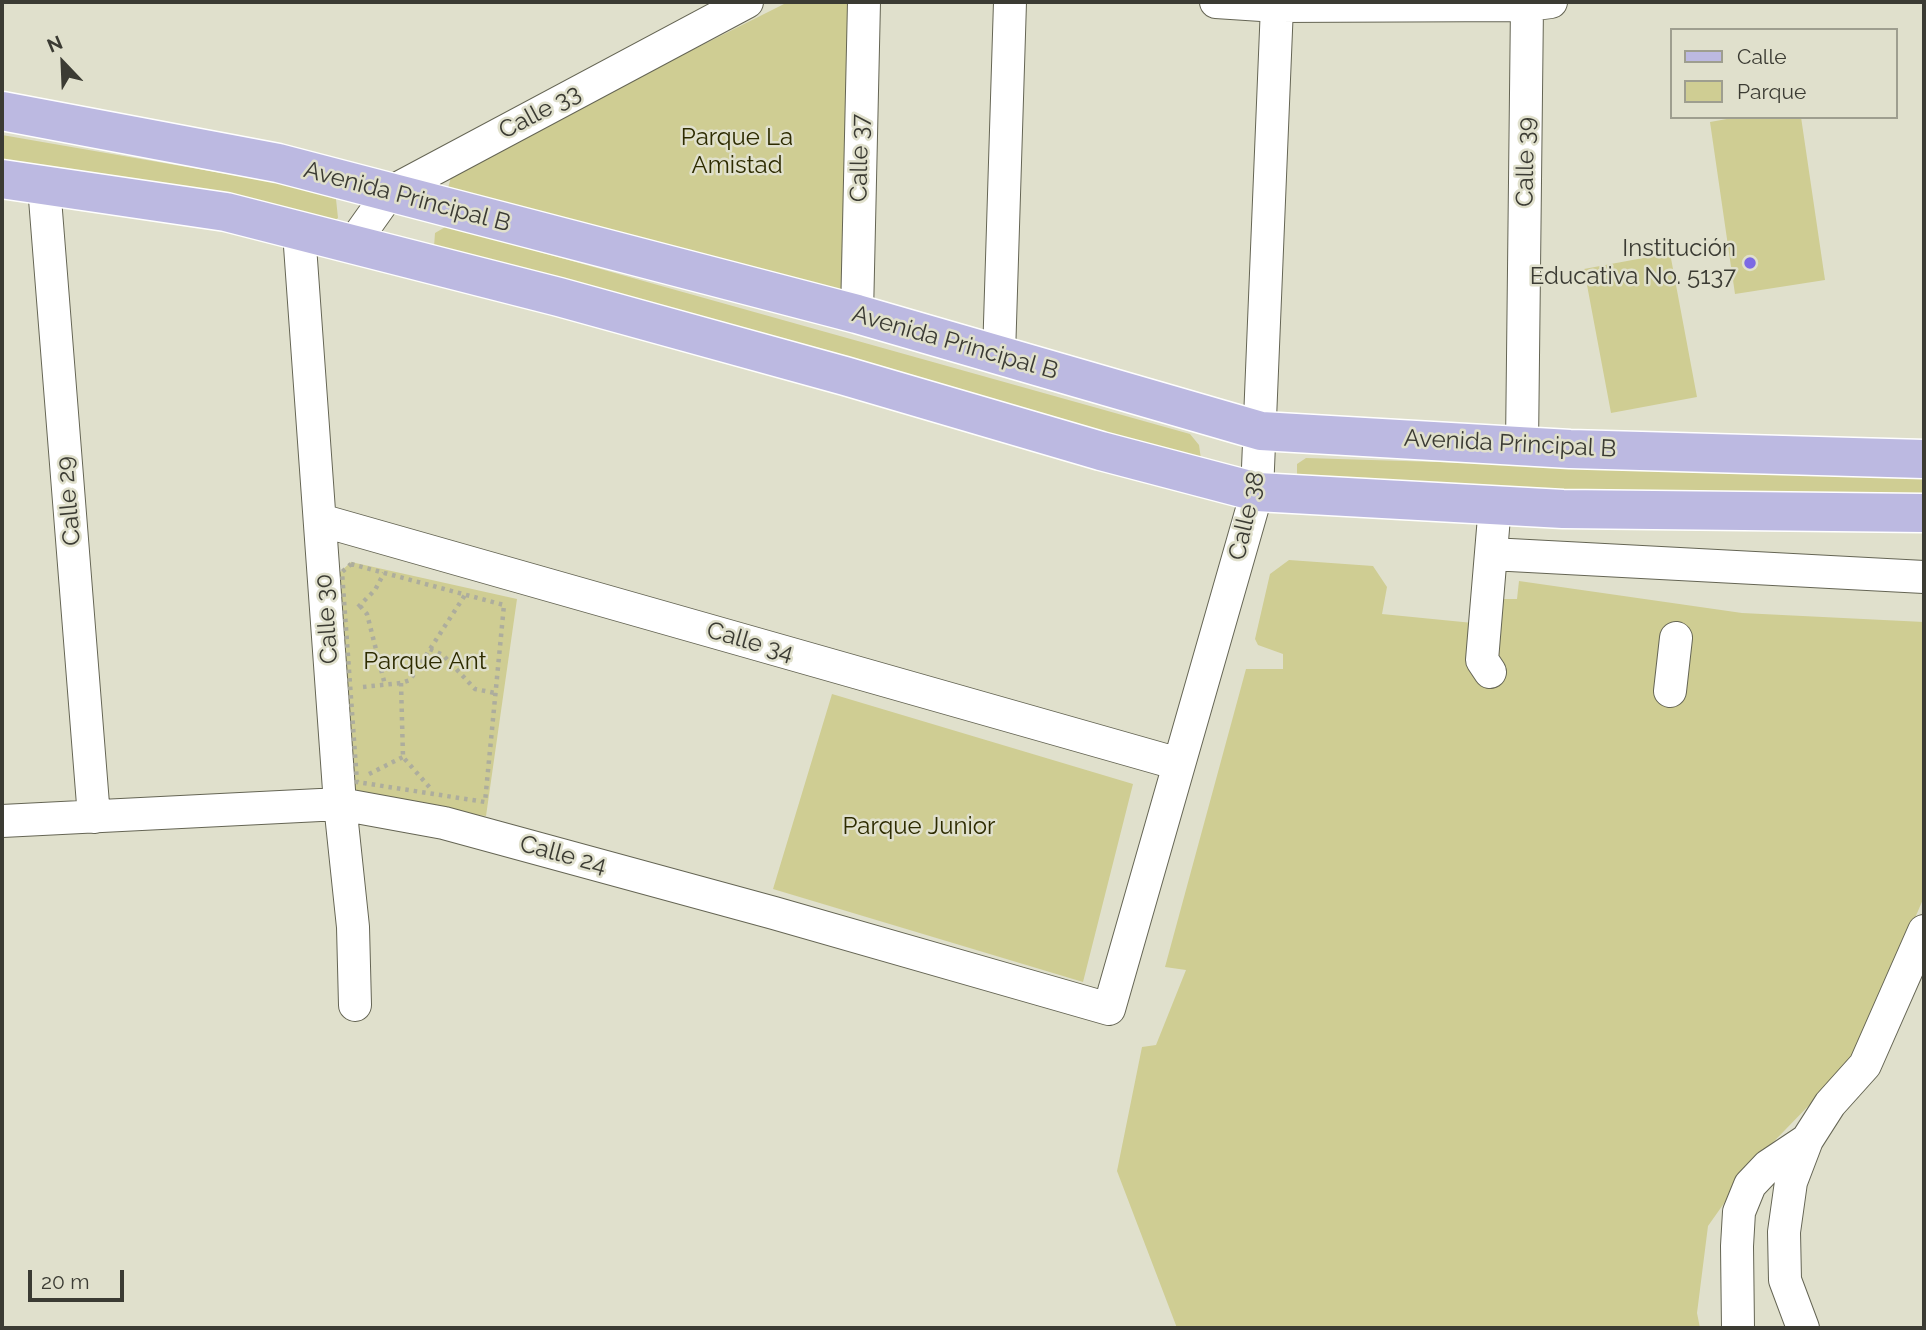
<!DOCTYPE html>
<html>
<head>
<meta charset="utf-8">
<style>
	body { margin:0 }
	#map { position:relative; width:1926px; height:1330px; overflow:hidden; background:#e0e0cc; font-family:Raleway,sans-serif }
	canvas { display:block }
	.frame { position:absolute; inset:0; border:4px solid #3b3b33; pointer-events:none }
	.legend { position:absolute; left:1670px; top:28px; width:228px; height:91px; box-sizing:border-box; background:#e0e0cc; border:2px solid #9e9e8f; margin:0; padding:9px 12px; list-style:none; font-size:21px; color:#3b3b33 }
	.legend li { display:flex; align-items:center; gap:14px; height:35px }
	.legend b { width:35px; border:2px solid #9e9e8f }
	.north { position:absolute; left:28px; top:28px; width:70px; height:70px; -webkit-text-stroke:5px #e0e0cc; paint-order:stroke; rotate:337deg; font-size:19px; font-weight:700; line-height:28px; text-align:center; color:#3b3b33 }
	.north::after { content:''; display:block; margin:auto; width:24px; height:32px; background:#3b3b33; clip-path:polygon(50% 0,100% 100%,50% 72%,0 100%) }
	.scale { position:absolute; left:28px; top:1270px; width:96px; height:32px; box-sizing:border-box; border:4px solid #3b3b33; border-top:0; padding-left:9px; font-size:21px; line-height:24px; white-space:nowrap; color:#3b3b33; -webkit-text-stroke:5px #e0e0cc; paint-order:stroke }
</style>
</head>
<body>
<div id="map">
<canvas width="1926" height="1330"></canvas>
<div class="frame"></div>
<ul class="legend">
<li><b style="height:9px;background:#bcb9e1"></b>Calle</li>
<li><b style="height:19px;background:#cfcd93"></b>Parque</li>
</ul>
<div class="north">N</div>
<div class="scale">20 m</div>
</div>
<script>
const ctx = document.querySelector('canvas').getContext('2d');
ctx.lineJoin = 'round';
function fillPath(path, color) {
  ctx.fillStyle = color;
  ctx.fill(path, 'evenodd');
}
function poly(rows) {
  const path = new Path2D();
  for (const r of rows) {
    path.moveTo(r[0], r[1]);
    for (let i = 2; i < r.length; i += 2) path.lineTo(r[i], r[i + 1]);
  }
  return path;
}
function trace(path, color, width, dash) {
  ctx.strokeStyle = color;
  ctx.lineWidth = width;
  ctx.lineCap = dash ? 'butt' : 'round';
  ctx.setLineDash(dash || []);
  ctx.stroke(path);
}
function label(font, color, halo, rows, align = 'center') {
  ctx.font = font + ' Raleway,sans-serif';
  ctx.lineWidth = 5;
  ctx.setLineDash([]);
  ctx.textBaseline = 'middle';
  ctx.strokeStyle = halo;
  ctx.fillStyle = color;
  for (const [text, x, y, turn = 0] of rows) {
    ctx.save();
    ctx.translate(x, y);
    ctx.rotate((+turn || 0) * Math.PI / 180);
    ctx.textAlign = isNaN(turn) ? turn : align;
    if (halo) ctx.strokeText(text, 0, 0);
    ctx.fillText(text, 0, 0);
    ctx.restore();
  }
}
fillPath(poly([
	[788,2,854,2,846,295,448,188,453,170],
	[1738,117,1801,117,1825,280,1735,294,1710,122],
	[2,135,291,185,336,199,338,218,328,225,2,170],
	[447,226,1190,434,1199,445,1201,459,434,247,435,233],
	[1670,253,1697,397,1611,413,1584,269],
	[1306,458,1924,477,1924,508,1297,479,1297,464],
	[1289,560,1373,566,1387,587,1382,614,1473,623,1478,599,1517,599,1519,581,1742,613,1924,622,1924,897,1855,1058,1751,1165,1708,1226,1697,1313,1700,1328,1177,1328,1117,1171,1142,1047,1156,1045,1186,970,1165,967,1246,669,1283,669,1283,654,1258,645,1255,639,1270,574],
	[351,562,517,599,486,816,351,802,339,573],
	[832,694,1133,784,1083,982,773,889]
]), '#cfcd93');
const minor = poly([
	[1216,2,1277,6,1527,5,1551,2],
	[44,186,94,817],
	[299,232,340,804,353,927,355,1005],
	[352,245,389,193,747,2],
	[857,314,864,2],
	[999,355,1010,2],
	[1522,445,1527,5],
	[320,520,1179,764],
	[1491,554,1924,577],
	[1490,672,1482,660,1495,505],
	[1670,691,1676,638],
	[2,821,340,804,444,823,774,913,1109,1009,1257,492,1277,6],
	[1738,1328,1737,1246,1739,1212,1750,1185,1768,1166,1807,1140],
	[1803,1328,1785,1280,1784,1232,1791,1182,1807,1140,1830,1104,1865,1065,1924,931]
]);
const major = poly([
	[2,111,278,163,857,314,1261,431,1570,449,1924,459],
	[2,179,226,212,559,297,845,376,1101,451,1257,492,1563,509,1924,513]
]);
trace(minor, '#656554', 34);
trace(major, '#fff', 41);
trace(poly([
	[351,564,504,605,485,802,357,782,342,572,351,564],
	[360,606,367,614,385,685],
	[358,607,375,590,384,573],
	[430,649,443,655,475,689,495,693],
	[401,683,403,757,431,789],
	[363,687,401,683,410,680,465,595],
	[369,774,403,757]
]), '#adad9d', 4.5, [3.5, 5]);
trace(minor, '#fff', 32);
trace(major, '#bcb9e1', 38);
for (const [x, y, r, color] of [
	[1750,263,7,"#7c69e4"]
]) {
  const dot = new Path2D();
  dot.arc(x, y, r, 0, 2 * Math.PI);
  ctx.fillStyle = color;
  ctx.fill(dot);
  trace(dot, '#e0e0cc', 2.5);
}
label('24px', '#3b3b33', '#e0e0cc', [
	["Calle 33",540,112,-28],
	["Calle 37",860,158,-89],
	["Calle 39",1526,162,-89],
	["Avenida Principal B",407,197,15],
	["Avenida Principal B",955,343,16],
	["Avenida Principal B",1510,444,3],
	["Calle 29",69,501,-95],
	["Calle 38",1247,516,-77],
	["Calle 30",327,619,-94],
	["Calle 34",750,642,16],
	["Calle 24",563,855,15]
]);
label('24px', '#2d2b00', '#e0e0cc', [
	["Parque La",737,138],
	["Amistad",737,166],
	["Parque Ant",425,662],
	["Parque Junior",919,827]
]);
label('24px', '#3b3b33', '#e0e0cc', [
	["Institución",1736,249],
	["Educativa No. 5137",1736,277]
], 'right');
</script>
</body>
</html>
